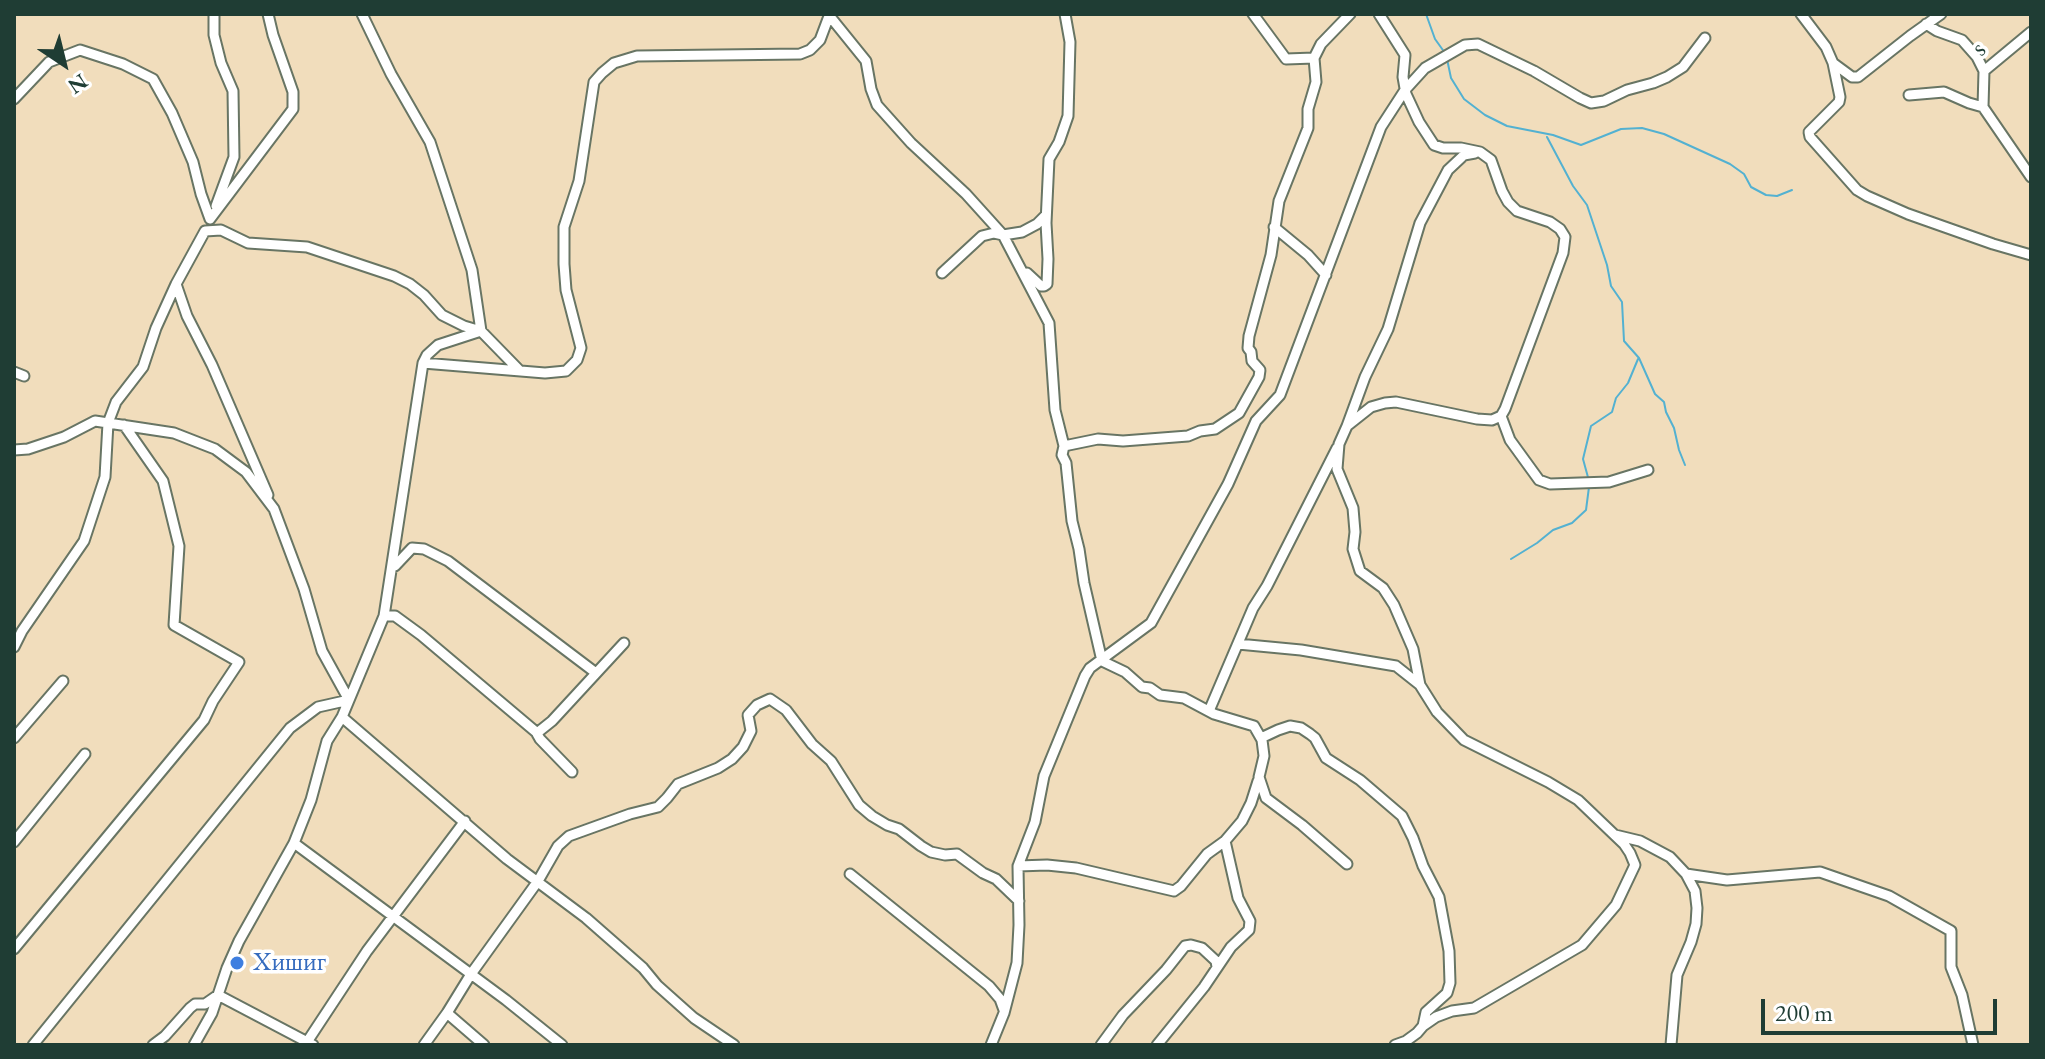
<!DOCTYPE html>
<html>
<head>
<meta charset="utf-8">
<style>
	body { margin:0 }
	#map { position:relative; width:2045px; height:1059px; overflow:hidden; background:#f1ddbc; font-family:"EB Garamond",serif }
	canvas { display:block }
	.frame { position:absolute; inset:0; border:16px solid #1f3d34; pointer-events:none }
	.north { position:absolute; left:24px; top:24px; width:80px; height:80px; -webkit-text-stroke:6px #fff; paint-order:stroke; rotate:145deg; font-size:22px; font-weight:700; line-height:32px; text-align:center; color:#1f3d34 }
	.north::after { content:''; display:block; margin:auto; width:28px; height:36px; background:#1f3d34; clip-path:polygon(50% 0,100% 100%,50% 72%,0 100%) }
	.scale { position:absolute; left:1761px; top:999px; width:236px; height:36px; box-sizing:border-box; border:4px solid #1f3d34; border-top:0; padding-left:10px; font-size:24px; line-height:28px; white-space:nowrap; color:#1f3d34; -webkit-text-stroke:6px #fff; paint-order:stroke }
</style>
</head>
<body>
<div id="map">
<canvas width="2045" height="1059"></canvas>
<div class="frame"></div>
<div class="north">N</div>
<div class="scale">200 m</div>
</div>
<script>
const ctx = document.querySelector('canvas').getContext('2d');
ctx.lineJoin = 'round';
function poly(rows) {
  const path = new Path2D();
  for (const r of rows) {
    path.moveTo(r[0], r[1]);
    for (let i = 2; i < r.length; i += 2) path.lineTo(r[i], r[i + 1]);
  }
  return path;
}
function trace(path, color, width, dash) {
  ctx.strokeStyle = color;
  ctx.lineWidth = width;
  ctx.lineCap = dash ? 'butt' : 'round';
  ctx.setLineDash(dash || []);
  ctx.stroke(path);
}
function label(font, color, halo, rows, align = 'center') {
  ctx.font = font + ' "EB Garamond",serif';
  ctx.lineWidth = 7;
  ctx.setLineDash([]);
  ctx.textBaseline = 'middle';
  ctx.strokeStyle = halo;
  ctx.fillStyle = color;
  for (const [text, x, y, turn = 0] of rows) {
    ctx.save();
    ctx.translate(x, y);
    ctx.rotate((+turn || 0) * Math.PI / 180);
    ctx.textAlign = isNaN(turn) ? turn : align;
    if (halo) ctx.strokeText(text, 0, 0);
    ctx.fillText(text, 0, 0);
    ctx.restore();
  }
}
trace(poly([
	[1426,14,1435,39,1445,53],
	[1447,59,1451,78,1464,99,1485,115,1507,126,1553,135,1581,145,1621,129,1642,128,1664,134,1730,164,1744,174,1751,187,1766,195,1777,196,1792,190],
	[1547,137,1573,186,1587,205,1607,265,1611,286,1622,302,1624,341,1639,358,1655,394,1664,402,1666,412,1674,428,1679,450,1685,465],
	[1589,481,1583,459,1591,426,1612,412,1616,398,1628,383,1638,359],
	[1511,559,1537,543,1553,530,1572,523,1586,510,1589,487]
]), '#53b1d1', 2);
const street = poly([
	[214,14,214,35,221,63,233,91,234,157,216,206],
	[828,14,866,61,871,89,877,105,911,143,966,194,1003,235,1049,323,1055,410,1064,446,1062,455,1066,463,1072,521,1079,549,1084,583,1102,661,1125,672,1142,687,1150,688,1160,695,1184,698,1214,714,1254,726,1262,740,1264,756,1259,777,1266,798,1302,825,1347,864],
	[1253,14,1286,59,1314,58],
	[1379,14,1405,55,1403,77,1406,94,1419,122,1434,145,1443,148,1461,148,1480,152,1491,160,1502,191,1508,202,1517,211,1550,222,1560,229,1565,237,1563,253,1505,409,1501,416,1492,420,1477,419,1396,402,1385,403,1371,407,1347,426,1339,444,1337,469,1353,508,1355,532,1353,549,1360,571,1383,588,1394,605,1413,649,1420,685],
	[1801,14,1826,47,1833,63,1840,97,1839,102,1809,132,1810,137,1857,190,1867,196,1908,214,1993,244,2031,255],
	[1926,24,1937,31,1962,40,1977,57,1984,71],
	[1833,63,1852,77,1858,77,1910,36,1941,14],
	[1909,95,1944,92,1969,103,1983,107,2031,177],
	[14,99,49,62,80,50,123,64,153,79,172,113,193,162,201,194,210,219],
	[1983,107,1984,71,2031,32],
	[210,219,293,109,293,92,273,35,268,14],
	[1274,227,1308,255,1326,275],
	[942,273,982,236,994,233,1003,235,1022,232,1037,224,1046,215],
	[1027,273,1041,286,1044,286,1047,284,1048,259,1046,223,1049,159,1059,142,1068,116,1070,42,1065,14],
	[176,284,187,316,212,365,268,495],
	[423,363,545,373,566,371,577,360,581,348,566,290,564,264,564,227,579,181,594,82,602,73,614,63,637,56,800,54,810,50,820,40,829,16],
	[14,372,24,376],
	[1501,416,1510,440,1539,480,1550,484,1609,482,1648,470],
	[1347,426,1365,377,1388,329,1420,223,1448,170,1464,155,1475,153],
	[1064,446,1098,439,1123,441,1188,436,1200,431,1215,429,1239,413,1259,377,1260,370,1252,361,1251,352,1248,348,1249,336,1271,255,1279,201,1308,128,1308,109,1316,82,1314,58,1321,44,1350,14],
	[14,450,28,449,64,437,95,421,174,433,215,449,246,472,274,509,304,589,322,651,349,700,318,707,290,728,33,1045],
	[395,566,412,548,424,549,448,561,596,673],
	[384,616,395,616,421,635,536,732,540,739,572,772],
	[1238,644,1301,650,1396,666,1420,685,1437,712,1464,740,1548,782,1578,800,1624,844,1630,853,1635,865,1616,905,1582,945,1474,1008,1452,1011,1436,1017,1423,1026],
	[14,647,22,631,84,541,105,477,108,423,116,402,143,367,156,328,176,284,205,231,221,230,248,243,307,247,394,276,410,284,424,295,442,315,464,326,481,331,472,270,430,142,391,74,362,14],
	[1209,711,1253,608,1267,586,1337,448],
	[342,717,507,859,586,918,643,968,657,985,694,1018,734,1045],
	[537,733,552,721,624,643],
	[14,738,63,681],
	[1261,738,1278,730,1290,726,1301,728,1310,734,1315,738,1326,758,1360,780,1402,816,1413,838,1423,866,1439,897,1449,951,1450,983,1447,993,1426,1012,1423,1026,1417,1033,1406,1041,1395,1045],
	[1615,835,1640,841,1670,857,1686,874,1695,891,1697,908,1696,924,1691,942,1677,975,1671,1045],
	[14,842,85,754],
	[294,843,506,1000,562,1045],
	[1018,866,1035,822,1044,776,1085,676,1090,668,1151,623,1228,484,1256,421,1280,395,1381,127,1405,90,1425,68,1465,45,1478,44,1534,71,1580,98,1591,103,1604,101,1627,90,1653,83,1667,77,1683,67,1705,38],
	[850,874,989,986,1000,999,1004,1010],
	[1686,874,1727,880,1820,872,1889,896,1951,931,1951,967,1962,995,1973,1045],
	[14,949,204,720,213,701,239,662,174,625,179,546,163,481,124,425],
	[447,1013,484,1045],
	[307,1042,367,951,465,821],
	[153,1045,165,1036,190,1008,195,1004,205,1004,218,995,313,1045],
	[194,1045,212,1013,227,968,239,941,294,843,311,800,327,741,342,717,384,616,423,363,427,355,438,345,481,331,519,370],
	[424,1045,447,1013,471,974,538,881,558,846,569,836,630,814,658,807,667,798,678,784,718,768,732,759,743,747,751,731,748,715,757,705,770,699,786,710,812,744,831,761,859,805,872,816,887,825,899,829,921,846,931,852,945,855,957,854,983,873,996,879,1019,901],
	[991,1045,1004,1013,1017,963,1019,925,1018,866,1047,865,1076,868,1174,891,1181,886,1207,854,1225,841,1242,821,1251,803,1258,781],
	[1101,1045,1123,1015,1166,970,1185,946,1191,945,1202,948,1216,961,1217,967],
	[1157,1045,1204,987,1231,947,1249,930,1250,921,1238,898,1225,841]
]);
trace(street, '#687564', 13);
trace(street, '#fff', 9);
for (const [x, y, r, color] of [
	[237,963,8,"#3f7fe0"]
]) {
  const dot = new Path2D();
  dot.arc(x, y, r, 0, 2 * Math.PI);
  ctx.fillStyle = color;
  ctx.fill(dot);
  trace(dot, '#fff', 3);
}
label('26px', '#1f3d34', '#fff', [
	["s",1979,49,-47]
]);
label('26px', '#366cbe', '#fff', [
	["Хишиг",253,963]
], 'left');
</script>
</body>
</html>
